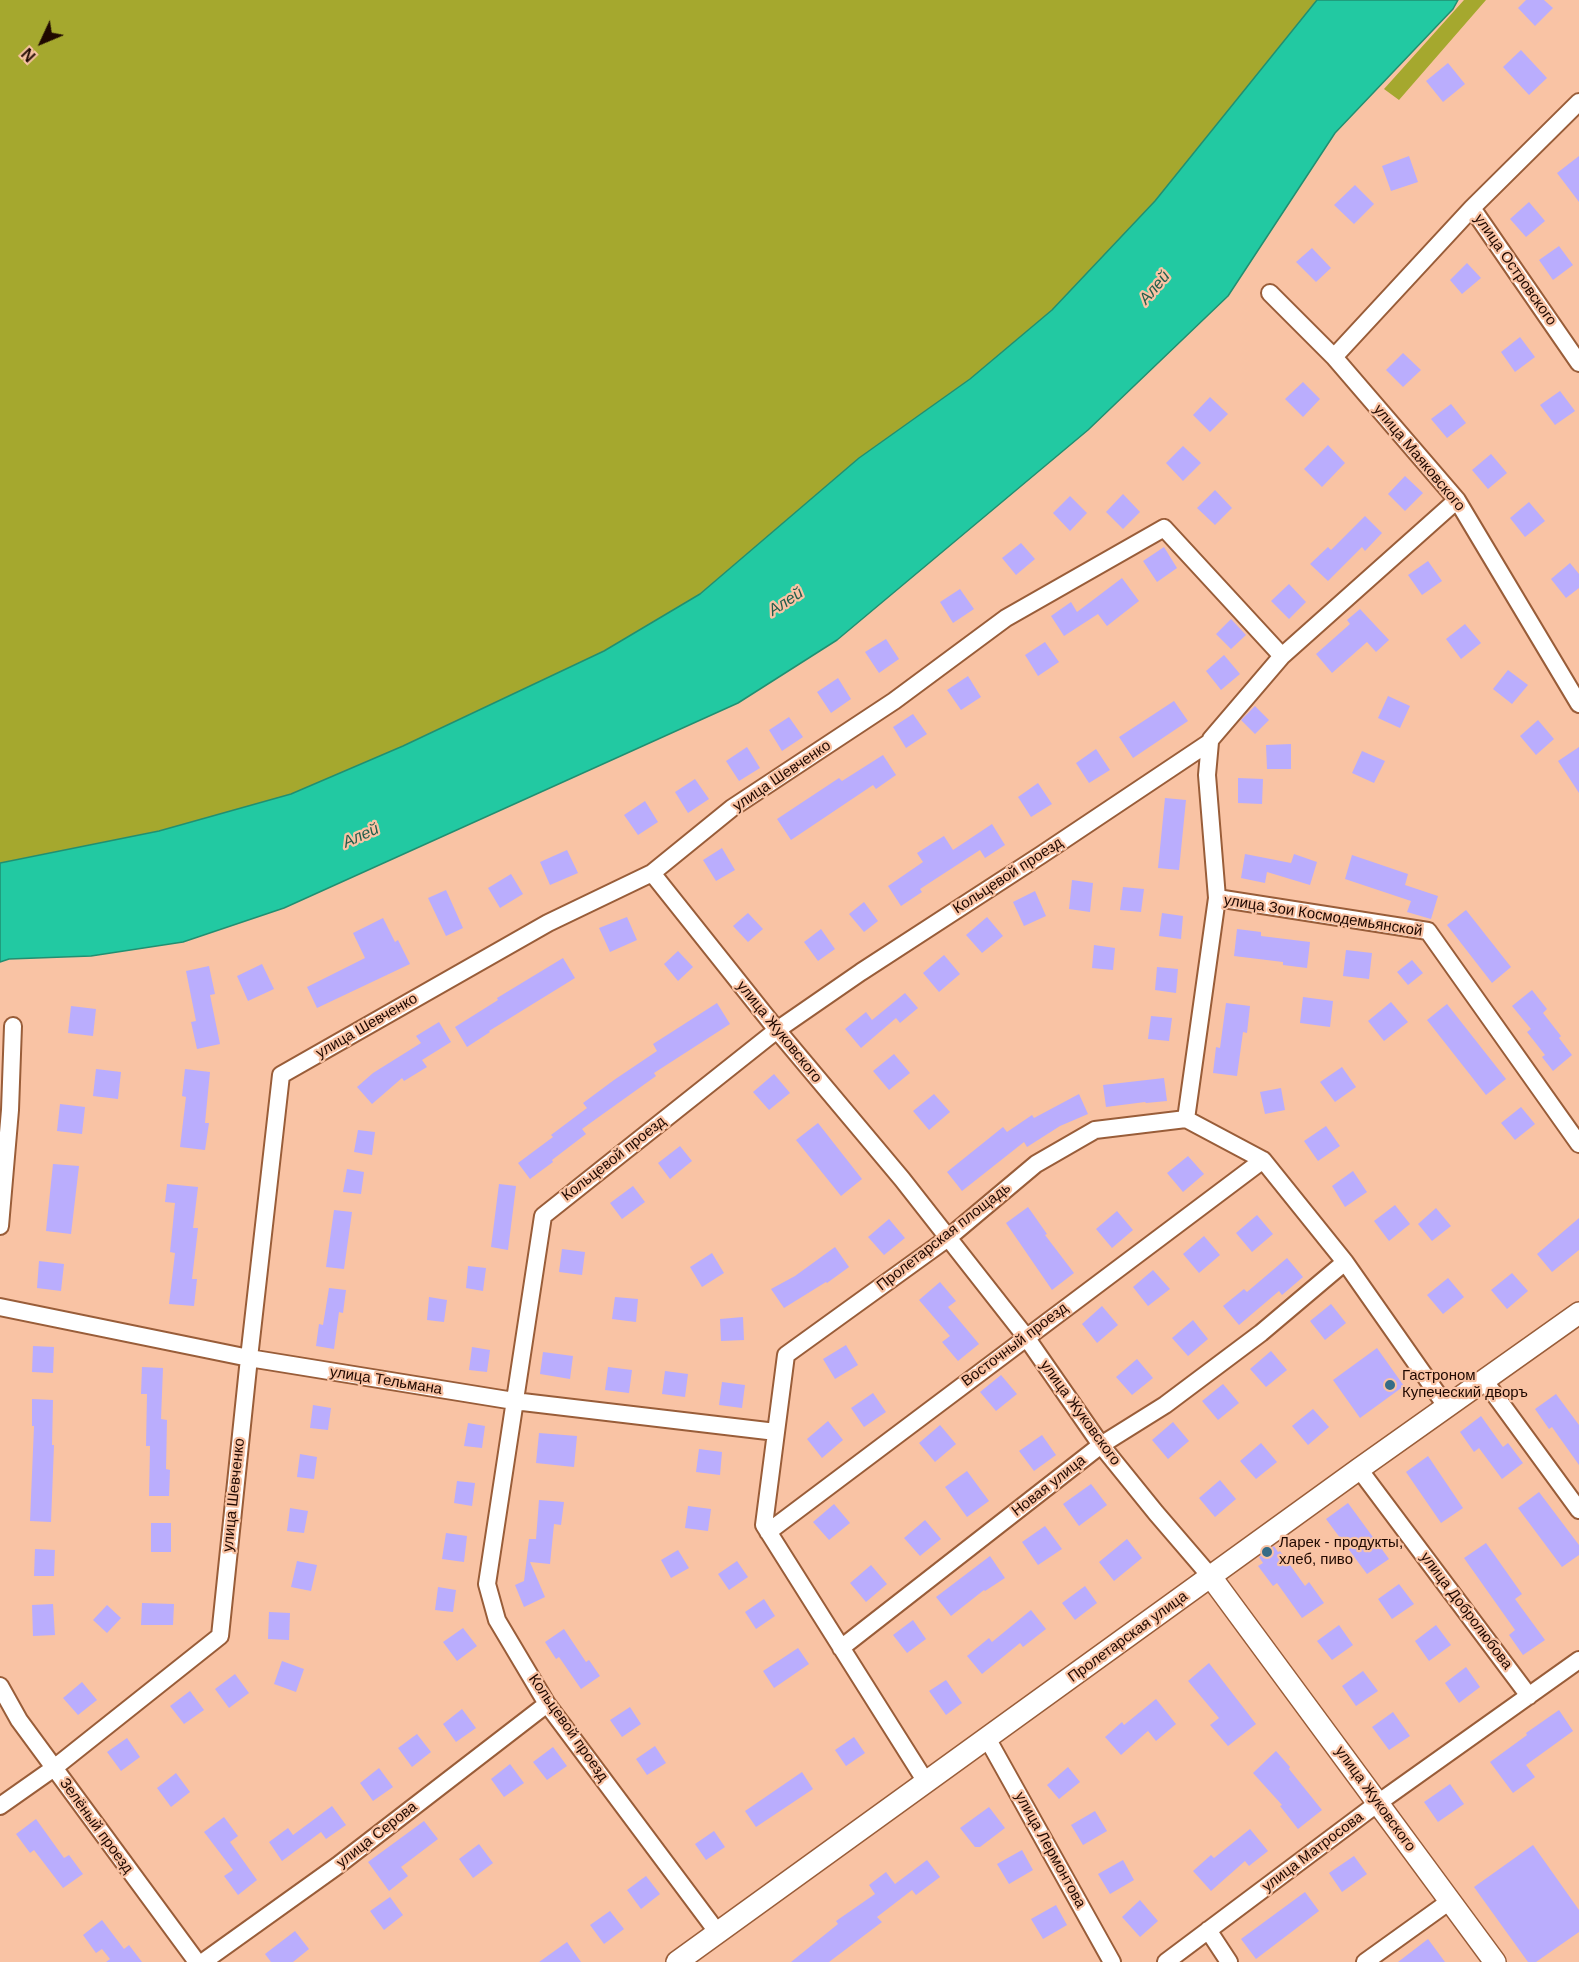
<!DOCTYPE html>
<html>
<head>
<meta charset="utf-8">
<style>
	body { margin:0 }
	#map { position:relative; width:1579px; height:1962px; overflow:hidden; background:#f9c3a4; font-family:Arial,sans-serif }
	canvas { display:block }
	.north { position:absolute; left:12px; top:12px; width:60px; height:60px; -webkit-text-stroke:4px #f9c3a4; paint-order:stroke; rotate:226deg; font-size:16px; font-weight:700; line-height:24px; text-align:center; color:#1f0800 }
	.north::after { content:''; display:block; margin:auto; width:21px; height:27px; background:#1f0800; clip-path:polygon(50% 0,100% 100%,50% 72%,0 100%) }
</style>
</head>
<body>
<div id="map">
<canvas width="1579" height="1962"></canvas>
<div class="north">N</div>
</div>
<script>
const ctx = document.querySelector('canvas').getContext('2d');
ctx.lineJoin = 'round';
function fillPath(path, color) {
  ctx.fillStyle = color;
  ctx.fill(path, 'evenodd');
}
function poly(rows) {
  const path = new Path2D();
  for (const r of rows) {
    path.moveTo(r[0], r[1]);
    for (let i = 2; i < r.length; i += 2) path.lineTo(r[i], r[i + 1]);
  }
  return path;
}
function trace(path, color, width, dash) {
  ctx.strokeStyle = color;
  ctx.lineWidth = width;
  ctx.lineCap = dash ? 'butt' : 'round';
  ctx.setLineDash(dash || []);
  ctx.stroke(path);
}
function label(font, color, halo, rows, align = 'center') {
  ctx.font = font + ' Arial,sans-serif';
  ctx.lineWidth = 4.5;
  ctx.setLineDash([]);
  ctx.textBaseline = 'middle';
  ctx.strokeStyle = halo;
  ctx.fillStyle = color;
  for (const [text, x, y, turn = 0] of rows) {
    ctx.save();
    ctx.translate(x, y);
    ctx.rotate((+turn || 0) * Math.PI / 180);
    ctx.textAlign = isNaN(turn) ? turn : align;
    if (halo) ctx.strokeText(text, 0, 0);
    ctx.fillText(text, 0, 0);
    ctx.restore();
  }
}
fillPath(poly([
	[0,0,1317,0,1155,201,1052,310,970,379,859,458,700,594,604,651,403,746,291,794,159,831,0,863],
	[1464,0,1486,0,1399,100,1384,89]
]), '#a5a82e');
const water = poly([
	[1317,0,1458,0,1453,9,1335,133,1228,296,1088,430,837,640,738,703,284,908,183,942,91,956,9,959,0,962,0,863,159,831,291,794,403,746,604,651,700,594,859,458,970,379,1052,310,1155,201,1317,0]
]);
fillPath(water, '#22c9a2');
trace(water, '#218f71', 1.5);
fillPath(poly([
	[1526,0,1544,0,1553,8,1535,26,1518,8],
	[1521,50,1547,78,1529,95,1503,67],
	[1448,63,1465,84,1443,102,1426,81],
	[1409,156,1418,182,1391,191,1382,166],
	[1579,156,1579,202,1557,173],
	[1355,185,1374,204,1354,224,1334,205],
	[1529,202,1545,221,1526,237,1510,219],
	[1559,246,1573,265,1553,280,1539,260],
	[1312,248,1331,268,1316,282,1296,262],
	[1467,263,1481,278,1462,294,1450,280],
	[1520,337,1535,357,1515,372,1501,352],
	[1403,353,1421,370,1403,387,1386,370],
	[1303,382,1320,399,1303,417,1285,399],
	[1560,391,1575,411,1555,425,1540,405],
	[1210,397,1228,414,1210,432,1193,415],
	[1451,404,1466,423,1447,438,1431,419],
	[1328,445,1345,463,1322,487,1304,469],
	[1183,446,1201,463,1183,481,1166,463],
	[1491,454,1507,473,1488,489,1472,470],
	[1405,476,1423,493,1405,511,1388,494],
	[1215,490,1232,508,1215,525,1197,508],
	[1123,494,1140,512,1123,529,1106,512],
	[1070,496,1087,513,1070,531,1053,513],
	[1529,502,1545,521,1525,537,1510,518],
	[1365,516,1382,533,1365,551,1362,547,1328,581,1310,564,1328,547,1331,550],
	[1021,543,1035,559,1016,575,1002,558],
	[1164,547,1177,568,1157,582,1143,561],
	[1428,561,1442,581,1422,595,1408,575],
	[1570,563,1579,574,1579,588,1566,598,1551,579],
	[1122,578,1139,601,1107,626,1098,614,1064,636,1051,616,1071,602,1077,612],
	[1289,584,1306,602,1289,619,1271,601],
	[960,589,974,609,953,623,940,602],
	[1360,609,1389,640,1376,652,1367,642,1332,673,1316,654,1350,624,1347,620],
	[1231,619,1246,635,1231,649,1216,634],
	[1465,624,1481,643,1461,659,1446,639],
	[886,639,899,659,879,673,865,652],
	[1045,642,1059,662,1038,676,1025,655],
	[1224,655,1240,674,1221,690,1206,671],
	[1508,670,1528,685,1512,704,1493,689],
	[968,676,981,697,961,710,947,690],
	[838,678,851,699,831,713,817,692],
	[1388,696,1410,706,1400,728,1378,718],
	[1174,701,1188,721,1133,758,1119,737],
	[1255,706,1269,720,1255,734,1241,720],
	[913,714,927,734,906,748,893,727],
	[789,717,803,737,782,751,769,730],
	[1538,720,1554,739,1536,755,1520,736],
	[1291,744,1291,769,1267,769,1266,745],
	[747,747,760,768,739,781,726,761],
	[1579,747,1579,793,1558,761],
	[1096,749,1110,770,1089,783,1076,763],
	[1362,751,1385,761,1374,783,1352,773],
	[883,755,896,775,876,789,873,785,791,840,777,819,839,778,842,781],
	[1238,778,1263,779,1262,804,1238,803],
	[695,779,709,799,688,813,675,792],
	[1038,783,1052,804,1031,817,1018,797],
	[1165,798,1186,800,1179,870,1158,868],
	[645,801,658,822,638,835,624,815],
	[992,824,1005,845,985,858,980,850,920,889,922,892,901,906,888,886,923,862,917,853,944,836,953,850],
	[722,848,735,870,716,881,703,860],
	[567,850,578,873,550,885,540,862],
	[1245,854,1291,863,1294,854,1317,862,1310,885,1267,872,1265,883,1241,878],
	[1352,855,1408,874,1405,885,1438,896,1431,919,1407,912,1411,901,1345,879],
	[511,874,523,894,500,908,488,888],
	[1072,880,1093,883,1090,912,1069,909],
	[1123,887,1144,889,1141,912,1120,910],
	[446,890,463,928,446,936,428,898],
	[1035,891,1046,916,1024,926,1013,902],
	[864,902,878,921,864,932,849,914],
	[1466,910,1511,967,1492,983,1447,925],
	[748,913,763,929,748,942,733,926],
	[1162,913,1183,916,1181,939,1159,936],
	[627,917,637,940,610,952,599,928],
	[987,917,1003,936,982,953,966,935],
	[383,918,395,942,398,940,410,964,317,1008,307,987,365,958,353,933],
	[821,929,835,949,818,961,804,942],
	[1237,929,1261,932,1261,936,1310,942,1307,968,1283,965,1283,962,1234,956],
	[1094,945,1115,948,1113,970,1092,968],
	[1346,950,1372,953,1369,979,1343,976],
	[678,951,693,967,678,981,664,964],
	[944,955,960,974,939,992,923,973],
	[563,958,575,978,489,1031,490,1032,467,1047,455,1027,498,1000,497,998],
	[1412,960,1423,973,1408,985,1397,972],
	[262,964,274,989,248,1001,237,976],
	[209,966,215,994,210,995,220,1044,197,1049,191,1022,196,1021,186,971],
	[1157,967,1178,969,1176,993,1155,990],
	[1532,990,1547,1009,1543,1013,1561,1036,1559,1038,1572,1055,1553,1071,1542,1057,1545,1055,1527,1032,1531,1029,1512,1006],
	[905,993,918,1008,900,1023,896,1018,861,1048,845,1029,866,1012,872,1020],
	[1303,997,1333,1001,1330,1027,1300,1023],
	[1391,1002,1408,1022,1384,1041,1368,1021],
	[717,1003,730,1024,654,1073,656,1076,582,1129,586,1134,552,1160,553,1162,530,1179,518,1163,553,1137,551,1135,587,1108,583,1103,614,1080,657,1051,653,1044],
	[1226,1003,1250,1006,1247,1033,1243,1032,1237,1076,1213,1073,1216,1047,1220,1048],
	[1447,1004,1506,1079,1486,1095,1427,1020],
	[71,1006,96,1009,93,1036,68,1033],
	[1151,1016,1172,1018,1169,1041,1148,1039],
	[439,1022,451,1042,422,1060,427,1067,404,1081,402,1078,372,1104,357,1087,373,1073,421,1043,416,1036],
	[894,1054,910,1073,889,1090,873,1071],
	[1342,1067,1356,1087,1335,1102,1320,1082],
	[96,1069,121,1072,118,1099,93,1096],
	[185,1069,210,1072,205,1123,209,1123,205,1150,180,1147,186,1097,182,1096],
	[774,1074,790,1093,769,1110,753,1092],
	[1164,1078,1167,1101,1146,1103,1145,1102,1106,1107,1103,1085],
	[1281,1088,1285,1110,1265,1114,1260,1092],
	[934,1094,950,1112,929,1130,913,1111],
	[1079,1094,1088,1114,1060,1126,1027,1147,1024,1142,962,1191,947,1172,1003,1127,1007,1132,1032,1115,1034,1118],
	[60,1104,85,1107,82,1134,57,1131],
	[1521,1107,1535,1124,1515,1140,1501,1123],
	[818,1123,862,1179,841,1196,796,1140],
	[1326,1126,1340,1146,1318,1161,1304,1141],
	[358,1130,375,1132,372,1155,354,1152],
	[680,1146,692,1161,670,1179,658,1163],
	[1188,1156,1204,1174,1183,1192,1167,1173],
	[53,1164,79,1166,71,1234,46,1231],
	[347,1169,364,1172,361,1194,343,1192],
	[1353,1171,1367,1192,1345,1207,1332,1186],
	[167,1184,198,1187,193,1228,198,1228,192,1279,197,1279,194,1306,169,1304,175,1253,170,1252,175,1203,165,1202],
	[499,1184,516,1186,508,1250,491,1247],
	[633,1186,645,1202,622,1219,610,1203],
	[1395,1205,1410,1224,1389,1241,1374,1221],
	[1028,1207,1047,1234,1045,1235,1074,1273,1052,1290,1006,1223],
	[1436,1208,1451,1226,1432,1241,1418,1224],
	[334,1210,352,1212,344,1269,326,1267],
	[1117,1211,1133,1230,1112,1248,1096,1229],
	[1257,1215,1273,1234,1252,1252,1236,1233],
	[1579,1218,1579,1250,1552,1272,1537,1254],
	[889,1219,905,1238,884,1255,868,1237],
	[1204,1236,1220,1255,1199,1273,1183,1254],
	[835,1247,849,1267,827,1283,826,1282,784,1308,771,1289,795,1276],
	[562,1249,585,1252,582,1275,559,1272],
	[712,1253,724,1273,702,1287,690,1267],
	[1287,1258,1303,1277,1282,1295,1279,1291,1239,1325,1223,1306,1244,1289,1247,1292],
	[39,1261,64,1264,61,1291,37,1288],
	[468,1266,486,1268,483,1291,466,1288],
	[1153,1270,1170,1289,1148,1306,1133,1287],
	[1512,1273,1528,1291,1507,1309,1491,1290],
	[1448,1278,1464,1297,1443,1314,1427,1295],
	[940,1282,956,1301,948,1307,979,1344,958,1361,942,1342,950,1336,919,1300],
	[329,1288,346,1290,343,1313,339,1312,334,1349,316,1346,319,1324,323,1325],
	[429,1297,447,1300,444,1322,427,1320],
	[615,1297,638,1299,636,1322,612,1319],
	[1331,1304,1346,1323,1325,1340,1310,1321],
	[1102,1306,1118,1325,1097,1343,1082,1324],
	[743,1317,744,1340,721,1341,720,1319],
	[1193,1320,1208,1339,1188,1356,1172,1338],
	[846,1345,858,1365,835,1379,823,1359],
	[33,1346,54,1347,53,1373,32,1372],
	[472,1347,490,1350,487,1372,469,1370],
	[1377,1348,1404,1386,1360,1418,1333,1380],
	[1271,1351,1287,1370,1266,1387,1250,1369],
	[543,1352,573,1356,570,1379,540,1374],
	[1137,1359,1153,1378,1132,1395,1116,1377],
	[142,1367,163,1368,161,1419,167,1420,166,1469,170,1470,169,1496,149,1496,150,1446,146,1446,147,1394,141,1394],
	[608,1367,632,1370,629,1393,605,1390],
	[665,1371,688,1374,685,1397,662,1394],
	[1001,1375,1017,1394,996,1411,980,1392],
	[722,1382,745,1385,742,1408,719,1405],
	[1223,1384,1239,1403,1218,1420,1202,1401],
	[873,1393,886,1412,864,1427,851,1408],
	[1556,1394,1579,1425,1579,1465,1552,1427,1549,1429,1535,1409],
	[32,1399,53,1400,52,1445,54,1445,51,1522,30,1521,34,1426,32,1426],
	[313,1405,331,1408,328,1430,310,1428],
	[1313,1409,1329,1427,1308,1445,1292,1426],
	[1481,1416,1503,1447,1508,1443,1523,1463,1502,1479,1479,1448,1474,1452,1460,1432],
	[828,1421,843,1440,822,1458,807,1439],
	[1173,1422,1189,1441,1168,1459,1152,1440],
	[468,1423,485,1426,482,1448,464,1446],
	[940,1425,956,1444,935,1462,919,1443],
	[539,1433,577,1436,574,1467,536,1463],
	[1042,1435,1056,1455,1034,1471,1019,1451],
	[1261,1443,1277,1462,1256,1479,1240,1461],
	[699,1449,722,1452,720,1475,696,1472],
	[300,1454,317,1457,314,1479,297,1477],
	[1428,1456,1463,1508,1441,1523,1406,1472],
	[967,1471,989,1501,967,1517,945,1487],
	[1220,1480,1236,1499,1215,1517,1199,1498],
	[457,1481,475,1483,472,1506,454,1503],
	[1091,1484,1107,1505,1079,1526,1063,1504],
	[1539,1492,1579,1545,1579,1555,1562,1567,1518,1508],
	[539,1500,564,1502,561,1525,554,1524,550,1564,530,1562,545,1597,524,1607,515,1585,524,1581,529,1539,536,1539],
	[1348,1503,1389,1559,1367,1574,1326,1519],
	[834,1504,850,1523,829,1540,813,1522],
	[688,1506,711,1509,708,1531,685,1528],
	[290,1508,308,1511,304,1533,287,1531],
	[925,1520,941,1539,920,1556,904,1538],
	[151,1523,171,1523,171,1552,151,1552],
	[1045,1526,1062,1549,1038,1565,1022,1542],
	[446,1533,467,1536,464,1562,442,1559],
	[1127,1539,1142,1558,1114,1581,1099,1562],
	[1486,1543,1522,1594,1515,1599,1545,1640,1523,1655,1509,1635,1515,1630,1464,1558],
	[1274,1546,1278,1552,1280,1551,1305,1586,1309,1582,1324,1603,1302,1618,1277,1583,1273,1586,1258,1566,1263,1563,1259,1557],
	[35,1549,55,1550,54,1576,34,1576],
	[678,1550,689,1568,671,1578,661,1560],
	[990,1556,1005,1578,985,1591,984,1590,951,1616,936,1597],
	[297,1561,317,1565,311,1591,291,1587],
	[737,1561,748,1577,729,1590,718,1574],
	[871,1565,887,1584,866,1602,850,1583],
	[1399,1584,1414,1604,1392,1619,1378,1599],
	[1085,1586,1097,1603,1075,1620,1062,1603],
	[438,1587,456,1590,453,1612,435,1610],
	[764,1599,775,1616,756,1629,745,1612],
	[142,1603,174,1604,173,1625,141,1625],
	[53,1604,55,1635,33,1636,32,1605],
	[107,1605,121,1618,107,1633,93,1620],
	[1031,1610,1046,1629,1023,1647,1020,1643,982,1674,967,1656,989,1638,992,1642],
	[269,1612,290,1613,289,1640,268,1639],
	[913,1620,926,1639,907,1653,893,1635],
	[1339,1625,1353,1645,1332,1660,1317,1641],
	[1436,1625,1451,1645,1429,1661,1415,1641],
	[463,1628,477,1646,457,1661,443,1642],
	[564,1629,586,1662,589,1660,600,1676,581,1689,559,1657,556,1659,545,1642],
	[798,1648,809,1664,774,1688,763,1671],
	[282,1661,304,1669,296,1692,274,1684],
	[1209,1663,1256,1724,1228,1746,1210,1725,1219,1718,1188,1681],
	[1466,1667,1480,1687,1459,1703,1445,1683],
	[1363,1671,1378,1691,1356,1706,1342,1686],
	[235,1674,249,1693,229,1708,215,1689],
	[946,1680,962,1703,946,1715,929,1691],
	[82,1682,97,1700,78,1715,63,1698],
	[190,1691,204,1710,184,1724,170,1706],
	[1156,1699,1176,1724,1156,1741,1148,1731,1121,1755,1105,1737,1122,1722,1124,1725],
	[630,1707,641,1724,622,1737,610,1720],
	[462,1709,476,1728,456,1742,443,1724],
	[1559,1710,1573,1731,1526,1765,1535,1777,1513,1793,1490,1762,1527,1735,1526,1733],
	[1393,1712,1410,1736,1389,1750,1372,1727],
	[417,1734,431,1752,412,1767,398,1748],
	[854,1737,865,1753,846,1766,835,1750],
	[127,1738,140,1757,121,1771,107,1752],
	[655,1746,666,1763,647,1775,636,1759],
	[553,1747,567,1766,547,1780,533,1762],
	[1276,1751,1290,1767,1289,1769,1322,1810,1298,1829,1280,1806,1282,1805,1253,1773],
	[510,1764,524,1783,504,1797,491,1779],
	[1068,1767,1080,1782,1059,1799,1047,1785],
	[379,1768,393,1787,373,1801,360,1783],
	[802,1772,813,1789,756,1827,745,1811],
	[176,1773,190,1792,171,1807,157,1788],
	[1450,1784,1464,1804,1438,1822,1424,1802],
	[332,1806,346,1825,326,1839,321,1832,282,1861,269,1842,288,1828,293,1835],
	[989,1807,1005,1828,980,1847,975,1847,960,1828],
	[1095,1811,1107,1831,1083,1845,1071,1825],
	[224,1817,238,1836,230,1842,257,1880,238,1895,224,1876,233,1870,204,1832],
	[36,1819,64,1858,69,1855,83,1874,63,1888,34,1850,30,1853,16,1834],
	[424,1821,438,1839,401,1867,408,1876,389,1891,368,1862],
	[1250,1829,1268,1851,1249,1866,1245,1861,1211,1891,1193,1871,1211,1855,1214,1858],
	[714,1831,725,1847,706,1860,695,1844],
	[479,1844,493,1863,473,1878,459,1859],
	[1533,1845,1579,1910,1579,1932,1536,1962,1528,1962,1474,1887],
	[1022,1850,1033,1870,1009,1884,997,1864],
	[1354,1856,1367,1874,1342,1892,1329,1873],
	[927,1860,940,1877,916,1895,912,1890,877,1917,882,1922,829,1962,791,1962,838,1924,836,1921,875,1894,869,1885,886,1872,895,1884],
	[1123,1860,1134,1880,1110,1894,1098,1874],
	[646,1876,660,1894,641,1909,627,1890],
	[1305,1892,1319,1911,1256,1959,1241,1939],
	[390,1897,403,1915,384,1930,370,1911],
	[1140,1900,1158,1921,1140,1937,1122,1917],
	[1056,1905,1067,1925,1043,1939,1031,1919],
	[610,1911,624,1929,604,1944,590,1925],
	[102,1920,124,1949,129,1945,142,1962,106,1962,110,1959,102,1949,96,1953,83,1935],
	[295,1931,309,1949,293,1962,271,1962,265,1954],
	[1428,1939,1445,1962,1398,1962],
	[567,1942,581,1962,539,1962]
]), '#baadfd');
const minor = poly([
	[1472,208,1579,363],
	[1270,293,1334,357,1457,500,1579,704],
	[1334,357,1472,208,1579,102],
	[1282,656,1457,500],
	[652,873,777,1030,902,1179,1026,1337,1101,1445,1156,1513,1211,1577],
	[1217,898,1428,931,1579,1144],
	[1186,1119,1217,898,1207,775,1210,742],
	[0,1226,10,1110,13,1026],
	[0,1307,249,1358,514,1401,776,1432],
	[1484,1380,1579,1510],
	[1359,1469,1529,1696],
	[768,1532,1263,1160],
	[841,1648,1101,1445,1165,1405,1261,1333,1345,1262],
	[0,1686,19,1720,197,1962],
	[987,1738,1112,1962],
	[926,1782,764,1525,786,1355,948,1238,1036,1164,1095,1130,1186,1119,1263,1160,1345,1262,1446,1406],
	[0,1806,54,1768,220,1636,249,1358,281,1075,548,923,652,873,732,808,894,701,1006,618,1164,528,1282,656,1211,739,1210,742,1041,855,861,972,777,1030,543,1216,487,1584,497,1620,547,1704,718,1933],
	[1208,1930,1229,1962],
	[203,1962,337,1866,547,1704],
	[1166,1962,1378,1803,1579,1660],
	[1365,1962,1450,1901]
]);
const tertiary = poly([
	[1211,1577,1495,1962],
	[677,1962,1359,1469,1579,1313]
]);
trace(minor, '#995d39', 20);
trace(tertiary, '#995d39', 24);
trace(minor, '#fff', 16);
trace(tertiary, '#fff', 21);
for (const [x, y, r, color] of [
	[1390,1385,6,"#356c87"],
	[1267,1552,6,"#356c87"]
]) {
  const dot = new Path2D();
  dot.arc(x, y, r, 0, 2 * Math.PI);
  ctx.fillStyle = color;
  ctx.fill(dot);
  trace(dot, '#f9c3a4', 2);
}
label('15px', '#1f0800', '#f9c3a4', [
	["улица Островского",1515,270,55],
	["улица Маяковского",1419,458,50],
	["улица Шевченко",782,776,-34],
	["Кольцевой проезд",1008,876,-33],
	["улица Зои Космодемьянской",1323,916,9],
	["улица Шевченко",367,1026,-30],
	["улица Жуковского",779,1032,51],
	["Кольцевой проезд",614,1159,-38],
	["Пролетарская площадь",944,1237,-38],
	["Восточный проезд",1015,1345,-37],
	["улица Тельмана",386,1381,9],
	["улица Жуковского",1080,1413,54],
	["Новая улица",1049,1486,-38],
	["улица Шевченко",234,1495,-84],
	["улица Добролюбова",1466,1611,53],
	["Пролетарская улица",1128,1637,-36],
	["Кольцевой проезд",568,1728,55],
	["улица Жуковского",1375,1799,54],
	["Зелёный проезд",96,1826,54],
	["улица Серова",377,1835,-38],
	["улица Лермонтова",1050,1850,61],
	["улица Матросова",1313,1852,-37]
]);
label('15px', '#1f0800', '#f9c3a4', [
	["Гастроном",1402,1376],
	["Купеческий дворъ",1402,1393],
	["Ларек - продукты,",1279,1543],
	["хлеб, пиво",1279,1560]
], 'left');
label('italic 16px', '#215d4c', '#f9c3a4', [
	["Алей",1155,288,-50],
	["Алей",786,602,-33],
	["Алей",361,836,-24]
]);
</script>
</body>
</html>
